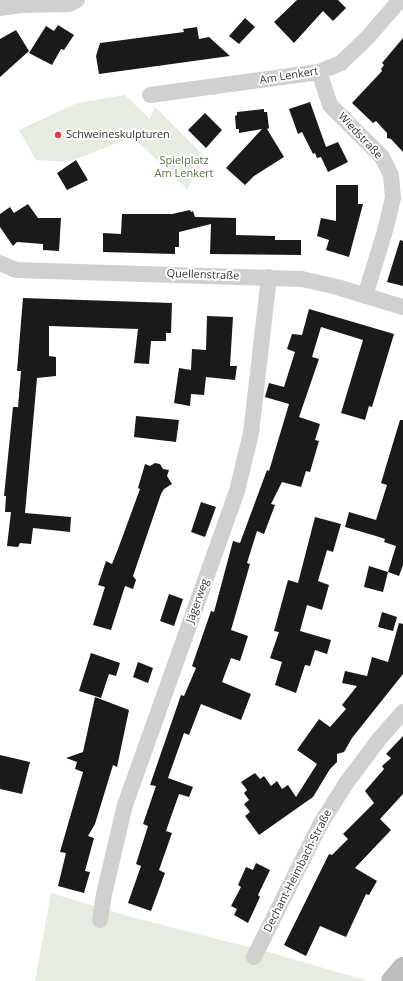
<!DOCTYPE html>
<html>
<head>
<meta charset="utf-8">
<style>
	body { margin:0 }
	canvas { display:block; background:#fff }
</style>
</head>
<body>
<canvas width="403" height="981"></canvas>
<script>
const ctx = document.querySelector('canvas').getContext('2d');
ctx.lineJoin = 'round';
function fillPath(path, color) {
  ctx.fillStyle = color;
  ctx.fill(path, 'evenodd');
}
function poly(rows) {
  const path = new Path2D();
  for (const r of rows) {
    path.moveTo(r[0], r[1]);
    for (let i = 2; i < r.length; i += 2) path.lineTo(r[i], r[i + 1]);
  }
  return path;
}
function trace(path, color, width, dash) {
  ctx.strokeStyle = color;
  ctx.lineWidth = width;
  ctx.lineCap = dash ? 'butt' : 'round';
  ctx.setLineDash(dash || []);
  ctx.stroke(path);
}
function label(font, color, halo, rows, align = 'center') {
  ctx.font = font + ' "Open Sans",sans-serif';
  ctx.lineWidth = 4;
  ctx.setLineDash([]);
  ctx.textBaseline = 'middle';
  ctx.strokeStyle = halo;
  ctx.fillStyle = color;
  for (const [text, x, y, turn = 0] of rows) {
    ctx.save();
    ctx.translate(x, y);
    ctx.rotate((+turn || 0) * Math.PI / 180);
    ctx.textAlign = isNaN(turn) ? turn : align;
    if (halo) ctx.strokeText(text, 0, 0);
    ctx.fillText(text, 0, 0);
    ctx.restore();
  }
}
fillPath(poly([
	[125,95,150,119,155,107,206,158,187,189,133,137,68,162,36,160,19,130,77,103],
	[51,893,131,917,272,953,368,981,35,981]
]), '#e6ecdf');
fillPath(poly([
	[297,0,338,0,346,8,333,21,323,11,294,43,274,22],
	[245,18,255,27,239,44,229,36],
	[58,25,74,35,64,50,61,49,52,65,29,53,46,26,54,31],
	[197,27,199,39,209,37,230,56,99,74,96,56,100,43,184,32,183,29],
	[16,30,29,51,0,77,0,39],
	[403,38,403,152,391,139,387,138,387,133,376,121,373,123,352,103,382,71,381,69,384,65,382,63],
	[310,102,326,147,338,142,348,162,328,172,321,157,317,158,315,153,313,154,302,132,298,134,289,109],
	[264,109,264,112,267,112,269,128,267,129,284,157,254,176,245,185,226,168,262,129,239,133,239,129,236,129,235,116,237,115,237,112],
	[205,113,222,130,206,148,188,130],
	[76,160,88,180,67,190,57,173],
	[336,185,358,185,358,204,363,204,349,257,326,250,329,240,317,236,321,218,336,221],
	[28,204,38,218,61,218,59,251,43,250,43,244,17,242,13,246,0,227,0,214,10,207,14,213],
	[190,210,191,212,193,211,195,217,236,218,236,235,275,236,275,240,301,240,301,255,210,254,211,224,179,232,179,247,175,247,175,254,103,252,103,233,121,234,122,214,172,214],
	[400,240,403,241,403,286,387,282],
	[23,298,172,303,171,333,166,333,166,341,151,341,149,364,134,363,138,329,49,326,49,356,56,357,56,376,37,378,25,513,71,517,70,532,33,528,31,544,20,543,18,547,7,546,11,512,5,512,6,496,4,496,13,407,18,407,21,371,17,371],
	[309,309,394,334,372,407,369,406,365,420,341,413,363,340,321,327,312,357,319,359,299,417,320,424,315,440,319,441,310,472,306,471,301,487,282,482,271,504,275,505,264,534,257,531,247,563,250,564,231,630,248,636,240,661,231,658,222,682,251,694,241,720,201,704,189,735,184,733,168,778,193,787,189,797,179,794,166,831,172,833,159,870,165,873,151,911,128,903,141,866,136,864,148,826,143,824,156,786,150,785,181,695,184,696,196,668,192,666,211,611,214,612,233,541,240,543,267,470,269,471,289,404,265,397,269,383,284,387,295,352,287,349,292,334,302,335],
	[207,316,233,317,230,366,237,366,235,380,206,377,204,395,191,394,190,406,174,403,179,368,191,370,192,349,206,350],
	[136,416,179,420,176,442,134,437],
	[400,420,403,420,403,565,399,576,388,572,396,546,384,542,385,539,376,536,345,527,349,512,376,520,387,485,381,483],
	[155,463,160,464,163,469,169,470,167,476,172,484,164,489,161,494,133,576,136,580,133,589,125,586,111,630,93,625,105,587,98,585,106,561,112,564,118,549,140,489,138,488,145,464,150,466],
	[201,502,216,507,205,537,191,532],
	[315,517,341,524,333,552,327,550,318,581,329,585,322,610,307,605,300,631,331,640,327,654,315,650,310,666,305,665,296,693,275,685,282,662,270,658,279,632,274,631,288,580,298,583],
	[369,566,388,572,383,592,364,587],
	[169,594,183,599,174,626,160,621],
	[382,612,397,617,393,631,378,627],
	[399,623,403,624,403,674,352,738,344,752,337,754,337,762,330,769,313,797,259,835,245,816,250,812,244,804,249,800,244,793,247,790,241,782,255,773,260,779,264,776,271,786,277,781,282,789,288,785,296,797,317,764,297,750,319,719,330,727,346,709,342,705,357,686,342,683,345,671,367,676,372,657,388,662],
	[91,653,120,663,116,676,109,674,101,698,79,691],
	[138,662,153,668,148,683,133,677],
	[95,697,129,710,117,767,113,765,95,824,88,836,94,838,85,871,90,872,84,893,58,886,66,853,60,852,83,772,75,769,77,762,66,758,83,752],
	[403,736,403,794,380,819,391,830,355,868,377,881,369,895,366,894,346,937,320,926,306,956,284,945,329,854,332,855,348,839,343,834,374,803,365,791,384,769,382,766,391,758,386,754],
	[0,755,30,762,22,794,0,789],
	[256,863,270,870,258,895,260,897,248,923,234,915,237,909,231,906,241,887,238,885,246,867,253,870]
]), '#1a1a1a');
trace(poly([
	[0,8,22,5,69,4,77,0],
	[319,72,330,105,382,157,391,175,393,198,385,231,365,296],
	[150,95,319,72,341,63,367,38,400,0],
	[0,263,16,270,302,279,337,287,403,307],
	[100,920,104,894,125,805,237,491,251,433,269,277],
	[254,957,321,823,347,782,380,738,403,712]
]), '#d0d0d0', 16);
trace(poly([
	[392,981,403,968]
]), '#bdbdbd', 22);
for (const [x, y, r, color] of [
	[58,135,4,"#e63946"]
]) {
  const dot = new Path2D();
  dot.arc(x, y, r, 0, 2 * Math.PI);
  ctx.fillStyle = color;
  ctx.fill(dot);
  trace(dot, '#fff', 1.5);
}
label('11px', '#333', '#fff', [
	["Am Lenkert",289,76,-9],
	["Wiedstraße",360,136,47],
	["Quellenstraße",203,275,2],
	["Jägerweg",198,601,-70],
	["Dechant-Heimbach-Straße",298,871,-63]
]);
label('11px', '#333', '#fff', [
	["Schweineskulpturen",66,135]
], 'left');
label('11px', '#56703f', '#fff', [
	["Spielplatz",184,161],
	["Am Lenkert",184,174]
]);
</script>
</body>
</html>
